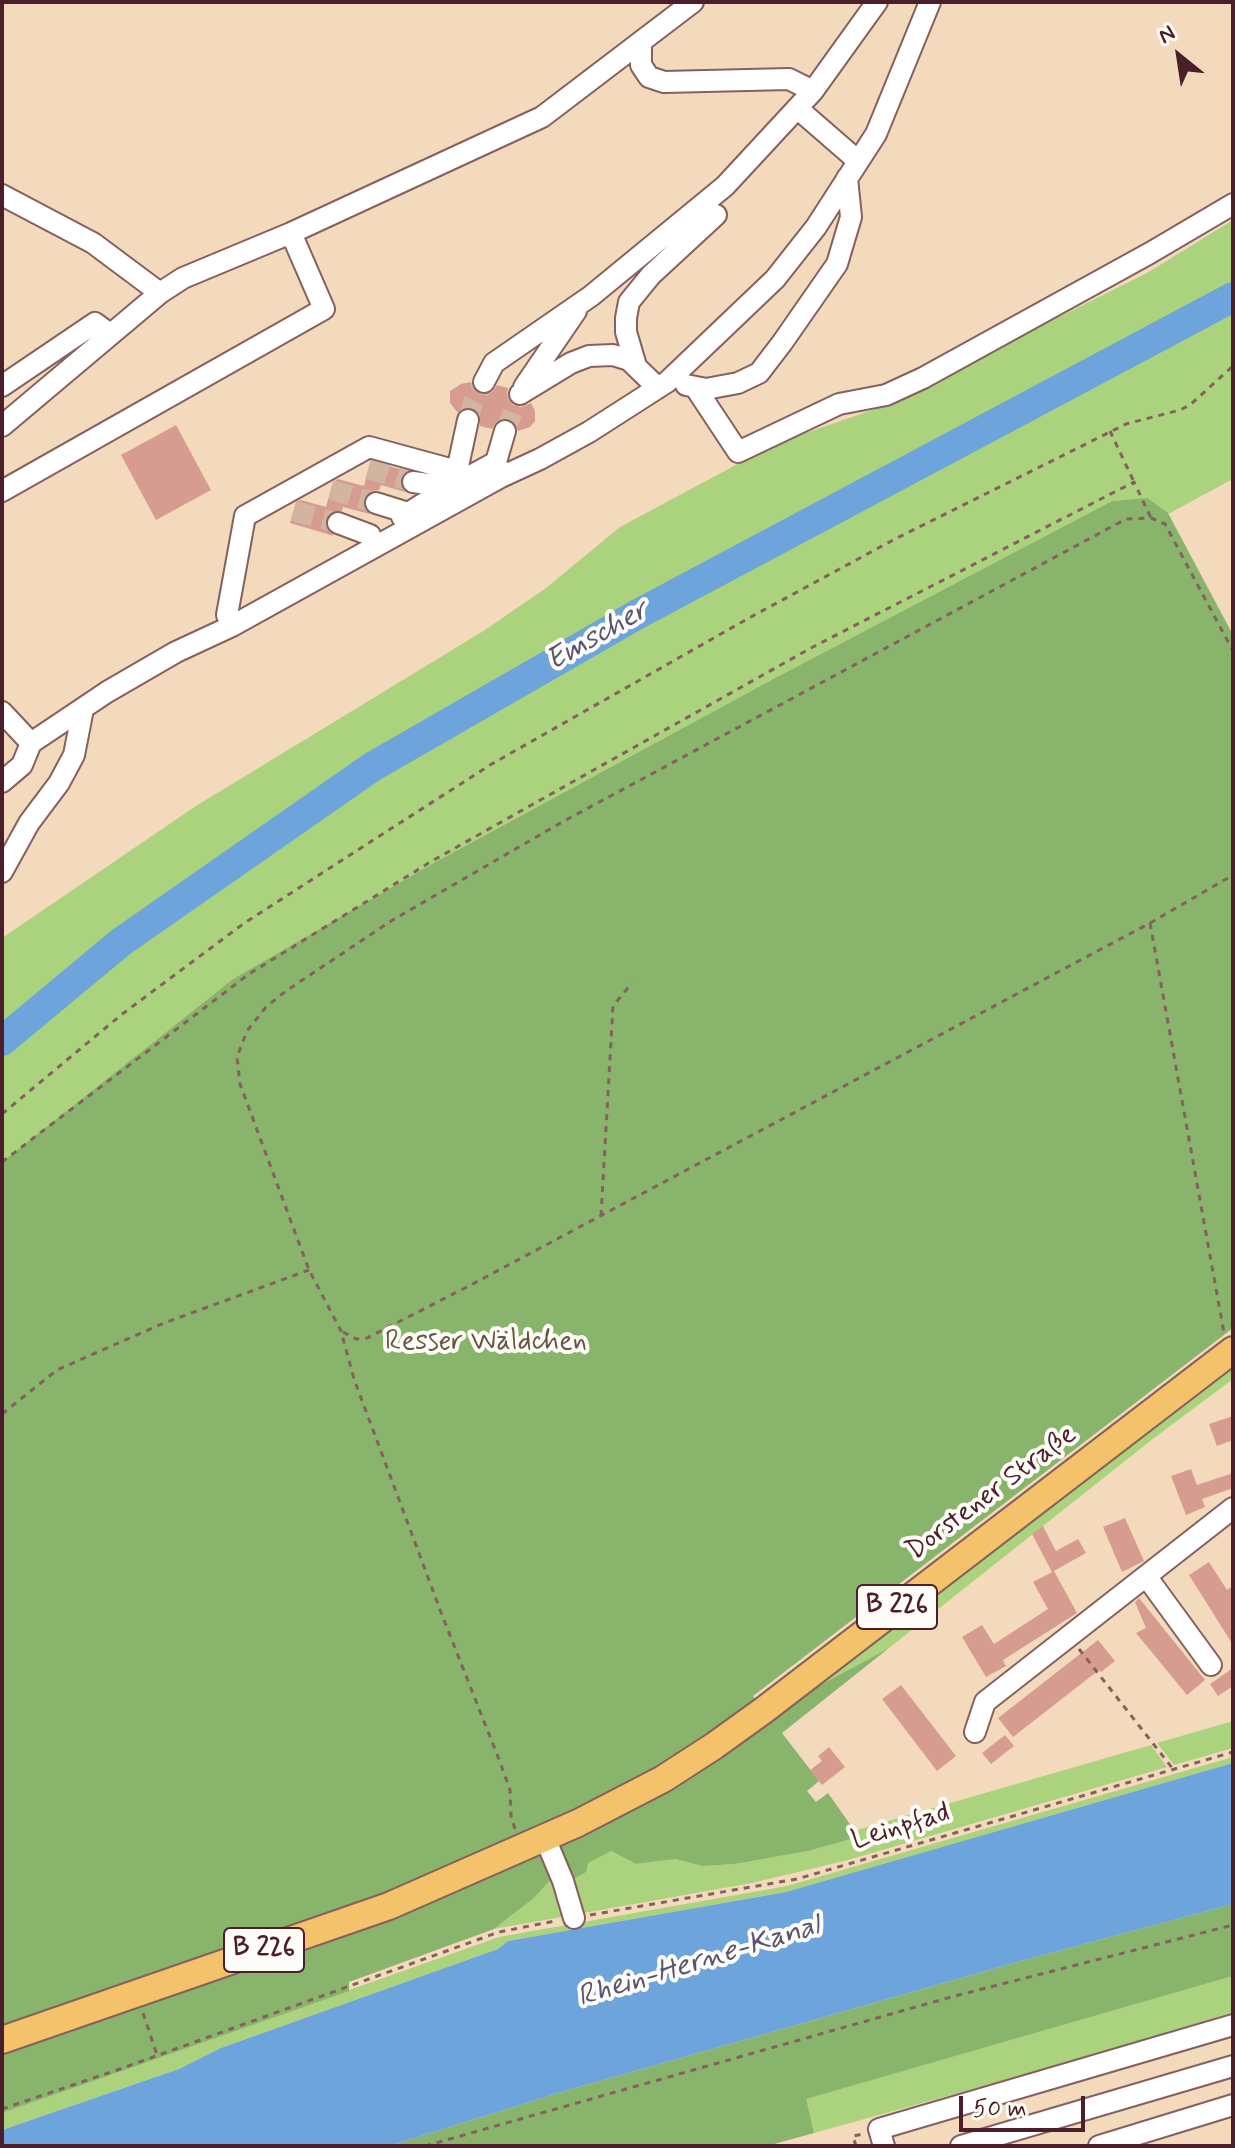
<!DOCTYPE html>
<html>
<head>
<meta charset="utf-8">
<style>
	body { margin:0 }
	#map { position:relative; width:1235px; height:2148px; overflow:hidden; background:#f4dabd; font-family:Mynerve,sans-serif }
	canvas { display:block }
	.frame { position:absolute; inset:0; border:4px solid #4a1f2b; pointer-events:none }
	.north { position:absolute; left:1139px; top:16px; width:80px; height:80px; -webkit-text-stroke:6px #fdfcf7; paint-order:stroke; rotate:330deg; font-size:22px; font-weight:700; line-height:32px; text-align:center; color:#4a1f2b }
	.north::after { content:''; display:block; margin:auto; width:28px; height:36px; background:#4a1f2b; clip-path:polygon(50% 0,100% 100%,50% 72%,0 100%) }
	.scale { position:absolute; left:959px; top:2096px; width:126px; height:36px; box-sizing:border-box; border:4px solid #4a1f2b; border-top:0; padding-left:10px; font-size:24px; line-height:28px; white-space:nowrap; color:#4a1f2b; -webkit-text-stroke:6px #fdfcf7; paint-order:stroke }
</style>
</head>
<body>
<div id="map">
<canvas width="1235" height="2148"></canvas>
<div class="frame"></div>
<div class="north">N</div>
<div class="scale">50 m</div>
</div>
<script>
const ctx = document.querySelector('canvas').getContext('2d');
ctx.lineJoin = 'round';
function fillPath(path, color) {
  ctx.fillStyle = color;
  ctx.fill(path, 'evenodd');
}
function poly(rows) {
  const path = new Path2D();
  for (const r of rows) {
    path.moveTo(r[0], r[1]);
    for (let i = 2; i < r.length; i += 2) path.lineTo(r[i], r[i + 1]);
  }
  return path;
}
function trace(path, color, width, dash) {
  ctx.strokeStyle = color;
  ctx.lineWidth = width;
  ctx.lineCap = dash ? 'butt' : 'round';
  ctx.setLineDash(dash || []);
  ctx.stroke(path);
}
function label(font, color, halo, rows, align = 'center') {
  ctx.font = font + ' Mynerve,sans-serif';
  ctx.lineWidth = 8;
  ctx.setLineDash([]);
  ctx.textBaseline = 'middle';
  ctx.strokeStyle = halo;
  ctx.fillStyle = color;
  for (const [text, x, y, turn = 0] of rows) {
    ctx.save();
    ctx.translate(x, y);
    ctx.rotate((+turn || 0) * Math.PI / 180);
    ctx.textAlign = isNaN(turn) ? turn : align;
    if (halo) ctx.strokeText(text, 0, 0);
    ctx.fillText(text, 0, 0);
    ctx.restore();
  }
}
fillPath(poly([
	[1233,220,1233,479,1168,514,1124,500,1112,501,777,677,432,864,233,979,2,1162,2,938,196,806,485,630,546,588,620,527,777,443,875,409,1147,273],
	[1233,1362,1233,1379,1154,1438,889,1648,802,1695],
	[1233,1721,1233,1748,1174,1765,1157,1743],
	[1151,1745,1167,1767,848,1860,752,1883,494,1929,534,1898,552,1878,611,1851,636,1864,676,1859,702,1866,735,1864,808,1851,859,1837,857,1830],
	[1233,1757,1233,1763,786,1892,508,1941,498,1949,221,2048,179,2069,2,2130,2,2113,499,1937,787,1886],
	[1233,1976,1233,2012,1077,2060,814,2133,805,2099]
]), '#abd27c');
fillPath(poly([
	[1147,498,1168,513,1233,635,1233,1328,753,1696,769,1717,802,1695,889,1648,782,1733,819,1781,807,1791,816,1802,828,1793,859,1837,808,1851,735,1864,702,1866,676,1859,636,1864,611,1851,588,1863,586,1872,571,1880,552,1878,534,1898,494,1929,349,1982,349,1991,2,2113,2,1162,233,979,432,864,777,677,1112,501],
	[1233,1904,1233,1976,806,2099,814,2133,767,2146,389,2146,565,2091,1021,1961]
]), '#88b46c');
fillPath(poly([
	[1233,1763,1233,1904,1021,1961,565,2091,389,2146,2,2146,2,2130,179,2069,221,2048,498,1949,508,1941,786,1892]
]), '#6ca4db');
trace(poly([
	[2,1041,121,942,372,767,638,614,1233,297]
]), '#6ca4db', 30);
fillPath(poly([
	[471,382,474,390,484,395,492,392,497,385,508,388,507,395,513,405,521,407,531,403,535,411,535,421,530,427,518,431,514,422,503,418,496,422,492,429,480,426,480,415,471,408,463,408,458,413,450,403,450,391,461,384],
	[176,425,211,490,156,520,121,455],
	[371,461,407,471,400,481,405,492,381,485,379,490,372,491,364,498,364,507,370,514,343,507,342,511,330,513,326,518,325,526,334,536,290,523,296,502,301,500,326,507,333,482,338,479,364,486],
	[1233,1416,1233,1440,1217,1446,1209,1424],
	[1191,1469,1197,1485,1233,1473,1233,1488,1202,1499,1205,1507,1186,1515,1171,1476],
	[1125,1518,1144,1561,1122,1572,1103,1527],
	[1043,1526,1056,1551,1078,1539,1086,1553,1052,1572,1032,1534],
	[1209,1562,1227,1590,1233,1586,1233,1645,1189,1575],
	[1054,1571,1077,1613,1003,1660,1006,1666,986,1677,962,1637,982,1625,994,1644,1048,1609,1033,1582],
	[1139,1598,1205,1680,1187,1695,1136,1633,1146,1628,1135,1602],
	[1098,1640,1115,1661,1101,1672,1099,1670,1013,1737,998,1718],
	[1233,1668,1233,1686,1218,1696,1210,1684],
	[901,1685,956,1756,937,1771,882,1699],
	[1005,1735,1014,1746,991,1764,982,1753],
	[829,1747,845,1767,822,1785,810,1770,822,1761,818,1756]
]), '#d79c90');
trace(poly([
	[468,420,473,403,484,382],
	[505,431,520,394],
	[368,469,413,482],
	[331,490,376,503],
	[294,511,338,523]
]), '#d2b5a0', 20, [20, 10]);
const minor = poly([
	[641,44,641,65,649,77,664,82,789,79,813,91],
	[797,108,858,161],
	[2,195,93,243,160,293],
	[636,366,626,332,626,318,629,302,651,275,716,215],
	[484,382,494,363,591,296,725,186,813,91,877,2],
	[686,385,706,389,738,383,759,373,782,343,837,264,851,217,847,178],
	[2,386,95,323,110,334],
	[524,387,576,311],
	[695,387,738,452,839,404,886,395,923,378,1150,253,1233,204],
	[520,394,571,363,589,356,613,355,629,360,658,388],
	[2,426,160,293,183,278,291,233,542,117,693,2],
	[500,474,496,462,505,431],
	[413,482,450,487,496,462],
	[2,491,324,309,291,233],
	[376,503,408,513],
	[402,517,450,487,457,471,468,420],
	[338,523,370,535],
	[232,626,227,615,245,516,369,447,457,471],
	[2,712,31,743],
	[2,782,22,765,31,743,107,692,176,652,232,626,501,477,540,459,589,432,667,382,775,279,816,227,876,134,930,2],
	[2,872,29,823,59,783,74,755,83,709],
	[1146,1576,1211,1665],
	[975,1732,985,1702,1233,1508],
	[545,1838,563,1881,574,1918],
	[884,2146,879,2129,1233,2025],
	[961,2146,1233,2066],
	[1099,2146,1233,2105]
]);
const major = poly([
	[2,2040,389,1906,578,1823,663,1779,714,1746,764,1710,1233,1350]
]);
trace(minor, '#86605e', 24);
trace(major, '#86605e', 30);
trace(poly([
	[1110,431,1134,482],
	[1150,923,1224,1333],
	[2,1114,121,1015,243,924,490,765,749,618,895,539,1126,424,1180,410,1190,405,1233,366],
	[2,1162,249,974,432,861,599,767,811,648,1134,482,1151,518],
	[601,1216,613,1006,632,983],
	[343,1332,356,1339,367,1338,467,1287,1150,923,1233,875],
	[2,1414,57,1370,164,1323,309,1270],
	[1079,1649,1173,1769],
	[515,1829,511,1816,510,1790,500,1762,442,1615,354,1379,341,1331,309,1270,240,1084,237,1057,247,1031,266,1007,286,991,391,921,564,821,1126,519,1151,518,1165,524,1233,651],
	[590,1915,797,1879,1233,1752],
	[143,2013,157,2055],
	[2,2109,120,2069,499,1932,555,1921],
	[425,2146,951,1997,1233,1925],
	[856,2146,853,2136,863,2134]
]), '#86605e', 3, [6, 6]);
trace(minor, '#fff', 20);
trace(major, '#f4c26a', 26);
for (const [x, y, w] of [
	[897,1607,80],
	[264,1950,80]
]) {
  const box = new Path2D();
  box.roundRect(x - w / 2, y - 22, w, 44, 6);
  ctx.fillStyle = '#fdfcf7';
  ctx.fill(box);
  trace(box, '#4a1f2b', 2);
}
label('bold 26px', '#4a1f2b', null, [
	["B 226",897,1607],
	["B 226",264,1950]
]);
label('28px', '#675543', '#fdfcf7', [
	["Resser Wäldchen",486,1343]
]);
label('28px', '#4a1f2b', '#fdfcf7', [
	["Dorstener Straße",992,1494,-37],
	["Leinpfad",901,1828,-17]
]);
label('italic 30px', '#585471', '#fdfcf7', [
	["Emscher",598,637,-30],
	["Rhein-Herne-Kanal",699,1963,-17]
]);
</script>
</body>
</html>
